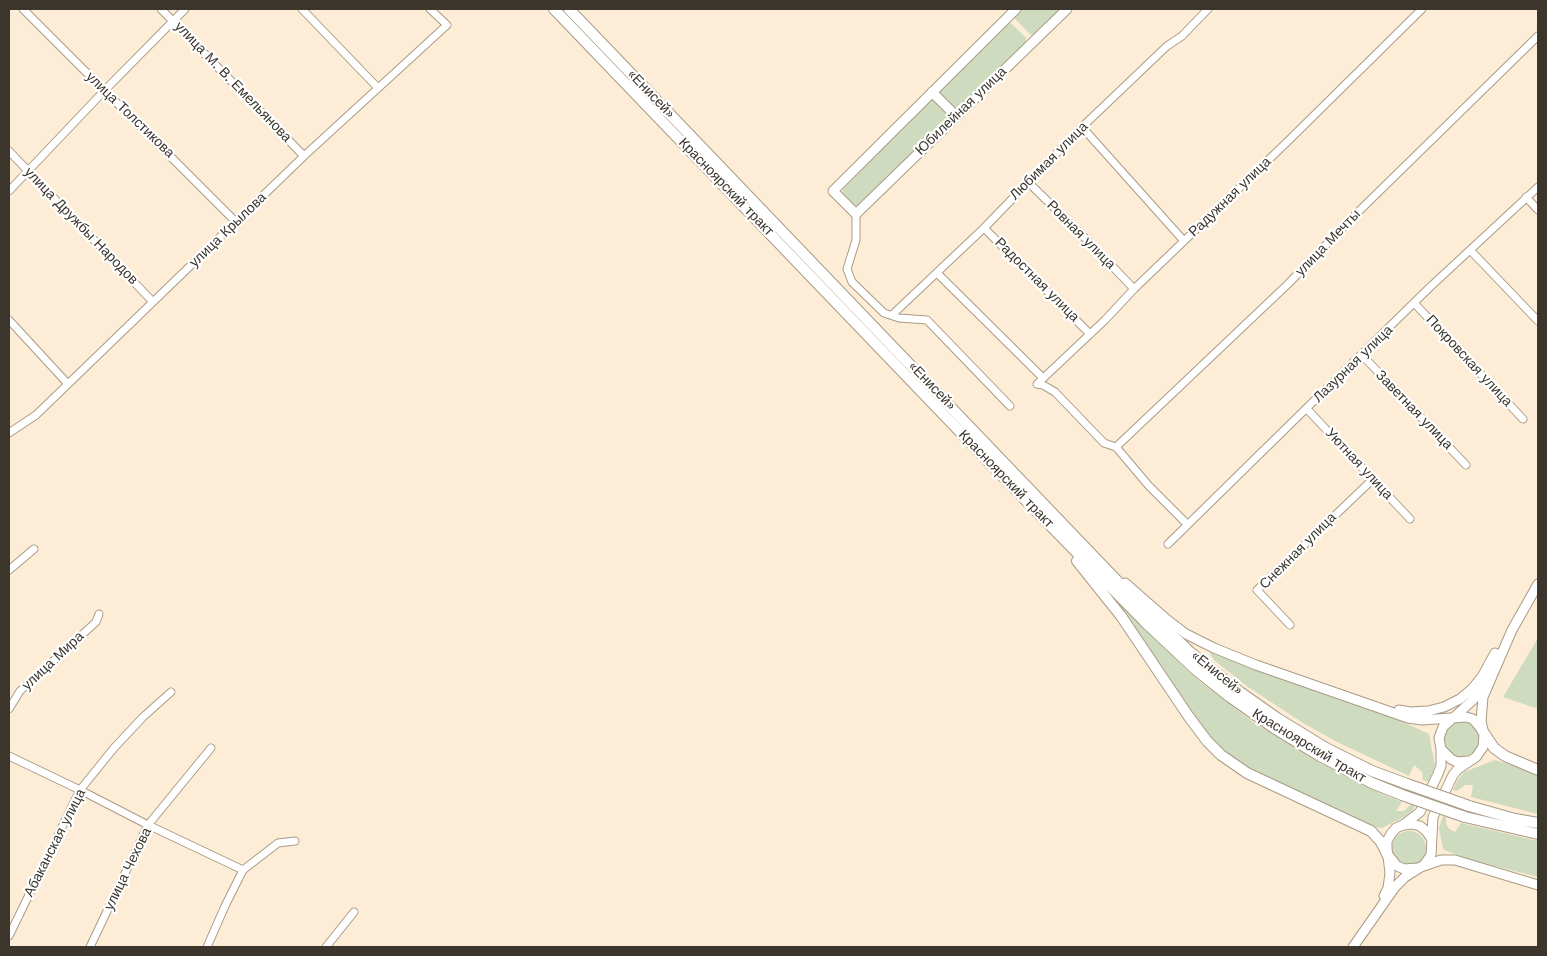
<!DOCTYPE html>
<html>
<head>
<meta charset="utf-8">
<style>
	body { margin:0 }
	#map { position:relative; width:1547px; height:956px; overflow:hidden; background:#fdedd7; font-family:"Work Sans",sans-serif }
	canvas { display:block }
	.frame { position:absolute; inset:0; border:10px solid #3b352c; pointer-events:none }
</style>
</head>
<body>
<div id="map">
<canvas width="1547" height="956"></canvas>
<div class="frame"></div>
</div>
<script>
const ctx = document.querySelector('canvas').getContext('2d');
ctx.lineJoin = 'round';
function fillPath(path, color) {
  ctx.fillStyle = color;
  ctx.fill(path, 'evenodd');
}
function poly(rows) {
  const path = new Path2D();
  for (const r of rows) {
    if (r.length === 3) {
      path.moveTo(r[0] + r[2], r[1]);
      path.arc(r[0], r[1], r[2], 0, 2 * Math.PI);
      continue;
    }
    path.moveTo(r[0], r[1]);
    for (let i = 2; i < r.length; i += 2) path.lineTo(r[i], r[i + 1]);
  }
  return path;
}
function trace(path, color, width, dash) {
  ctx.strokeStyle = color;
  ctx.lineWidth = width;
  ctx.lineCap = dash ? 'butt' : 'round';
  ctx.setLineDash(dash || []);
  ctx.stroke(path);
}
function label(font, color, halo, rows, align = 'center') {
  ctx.font = font + ' "Work Sans",sans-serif';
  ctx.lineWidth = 4.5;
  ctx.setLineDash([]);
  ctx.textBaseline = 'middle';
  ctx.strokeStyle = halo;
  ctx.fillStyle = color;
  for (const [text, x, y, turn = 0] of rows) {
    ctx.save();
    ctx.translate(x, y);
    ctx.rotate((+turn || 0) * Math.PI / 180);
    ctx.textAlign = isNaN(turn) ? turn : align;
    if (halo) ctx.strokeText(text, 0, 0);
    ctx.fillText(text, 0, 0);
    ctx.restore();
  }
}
fillPath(poly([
	[1021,9,1060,9,1034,34,1031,35,1015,19,1015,15],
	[1008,23,1012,24,1026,38,1026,42,957,109,954,108,940,94,940,91],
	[934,98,950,115,859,205,854,206,842,194,843,189],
	[1118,603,1194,677,1253,722,1316,761,1382,794,1402,802,1396,811,1404,811,1411,804,1415,806,1413,810,1404,817,1382,828,1375,827,1254,773,1223,750,1207,734,1116,604],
	[1538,638,1538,709,1503,697],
	[1210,650,1260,671,1399,720,1429,734,1435,766,1428,782,1423,780,1422,772,1414,765,1409,776,1335,741,1303,723,1248,687,1215,661,1210,654],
	[1462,739,18],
	[1495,760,1538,774,1538,814,1471,797,1473,785,1465,785,1457,791,1453,790,1457,781,1464,772],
	[1443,816,1446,817,1446,823,1449,829,1455,832,1461,823,1538,841,1538,877,1471,860,1444,850,1442,844,1439,828],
	[1409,848,17]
]), '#cfdbbf');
const minor = poly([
	[23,9,236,222],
	[161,9,304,156],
	[302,9,378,88],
	[1082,127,1184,241],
	[9,151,153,302],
	[1028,182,1092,245,1134,289],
	[9,191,104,91,185,9],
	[1526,197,1538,210],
	[856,214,856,240,847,269,852,282,884,313,899,318,927,320,1010,406],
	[984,228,1089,333],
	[1471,251,1538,321],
	[937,273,1043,378],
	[1415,304,1523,419],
	[892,315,984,228,1082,127,1167,46,1182,36,1208,9],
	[9,320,68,384],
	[1362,355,1466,465],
	[1307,409,1410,519],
	[9,433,36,415,304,156,447,25,430,9],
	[1116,447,1288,284,1357,213,1538,36],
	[1187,524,1149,486,1116,447,1104,443,1055,392,1043,385,1037,384,1105,320,1134,289,1286,143,1422,9],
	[1168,544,1429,288,1538,187],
	[9,570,34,549],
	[1290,625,1257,590,1373,479],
	[9,709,20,691,96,622,99,614],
	[9,756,80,790,148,825,243,870],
	[9,936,80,790,114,748,143,717,171,692],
	[90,947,148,825,211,748],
	[207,947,225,906,243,870,278,843,295,841],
	[326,947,354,912]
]);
const major = poly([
	[1016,9,833,191,856,214,1067,9],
	[932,92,956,116],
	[1125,583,1165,618,1186,634,1214,648,1256,665,1408,718,1422,720,1466,717,1473,719,1482,730],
	[1399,710,1410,712,1428,711,1444,707,1460,699,1472,689,1482,677,1495,653],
	[1441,749,1451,759,1457,762,1469,761],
	[1404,825,1412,824,1420,826,1426,831,1431,838],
	[1389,856,1397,866,1404,869,1418,868,1441,860,1455,860,1538,885],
	[1384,896,1388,888,1390,873,1387,848,1387,841,1391,834,1396,828,1403,825,1420,812,1437,776,1441,766,1441,749,1439,738,1443,727,1473,700,1484,683],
	[1353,947,1395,887,1405,877,1424,865,1431,855,1433,817,1453,775,1458,769,1476,757,1483,747,1484,735,1481,721,1483,697,1512,630,1538,584]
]);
const highway = poly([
	[554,9,1040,515,1147,624,1196,670,1230,697,1274,728,1320,756,1372,783,1402,795],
	[569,9,1124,588,1190,652,1240,692,1277,718,1326,748,1372,771,1407,784],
	[1077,561,1121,616,1189,717,1207,741,1221,755,1247,773,1371,831,1381,842,1388,856],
	[1482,730,1494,748,1505,756,1538,770],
	[1469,806,1515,819,1538,823],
	[1465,817,1538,834]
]);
trace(minor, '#a99b85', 9);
trace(major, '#a99b85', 11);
trace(highway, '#a99b85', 12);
trace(minor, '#fff', 7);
trace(major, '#fff', 9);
trace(highway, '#fff', 10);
const highwayBridge = poly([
	[1407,784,1469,806],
	[1402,795,1465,817]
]);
trace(highwayBridge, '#a99b85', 12, []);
trace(highwayBridge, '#fff', 10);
label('14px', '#3b352c', '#fff', [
	["улица М. В. Емельянова",233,82,46],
	["«Енисей»",651,94,46],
	["Юбилейная улица",961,111,-44],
	["улица Толстикова",130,115,44],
	["Любимая улица",1049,161,-45],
	["Красноярский тракт",726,187,46],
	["Радужная улица",1230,197,-44],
	["улица Дружбы Народов",81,226,46],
	["улица Крылова",228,230,-44],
	["Ровная улица",1081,235,45],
	["улица Мечты",1328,243,-46],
	["Радостная улица",1037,280,45],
	["Покровская улица",1469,361,47],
	["Лазурная улица",1353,364,-44],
	["«Енисей»",932,386,46],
	["Заветная улица",1414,410,46],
	["Уютная улица",1359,464,47],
	["Красноярский тракт",1006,479,46],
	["Снежная улица",1298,551,-45],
	["улица Мира",53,661,-43],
	["«Енисей»",1217,673,39],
	["Красноярский тракт",1309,746,31],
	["Абаканская улица",55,843,-63],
	["улица Чехова",128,869,-64]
]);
</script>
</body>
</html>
